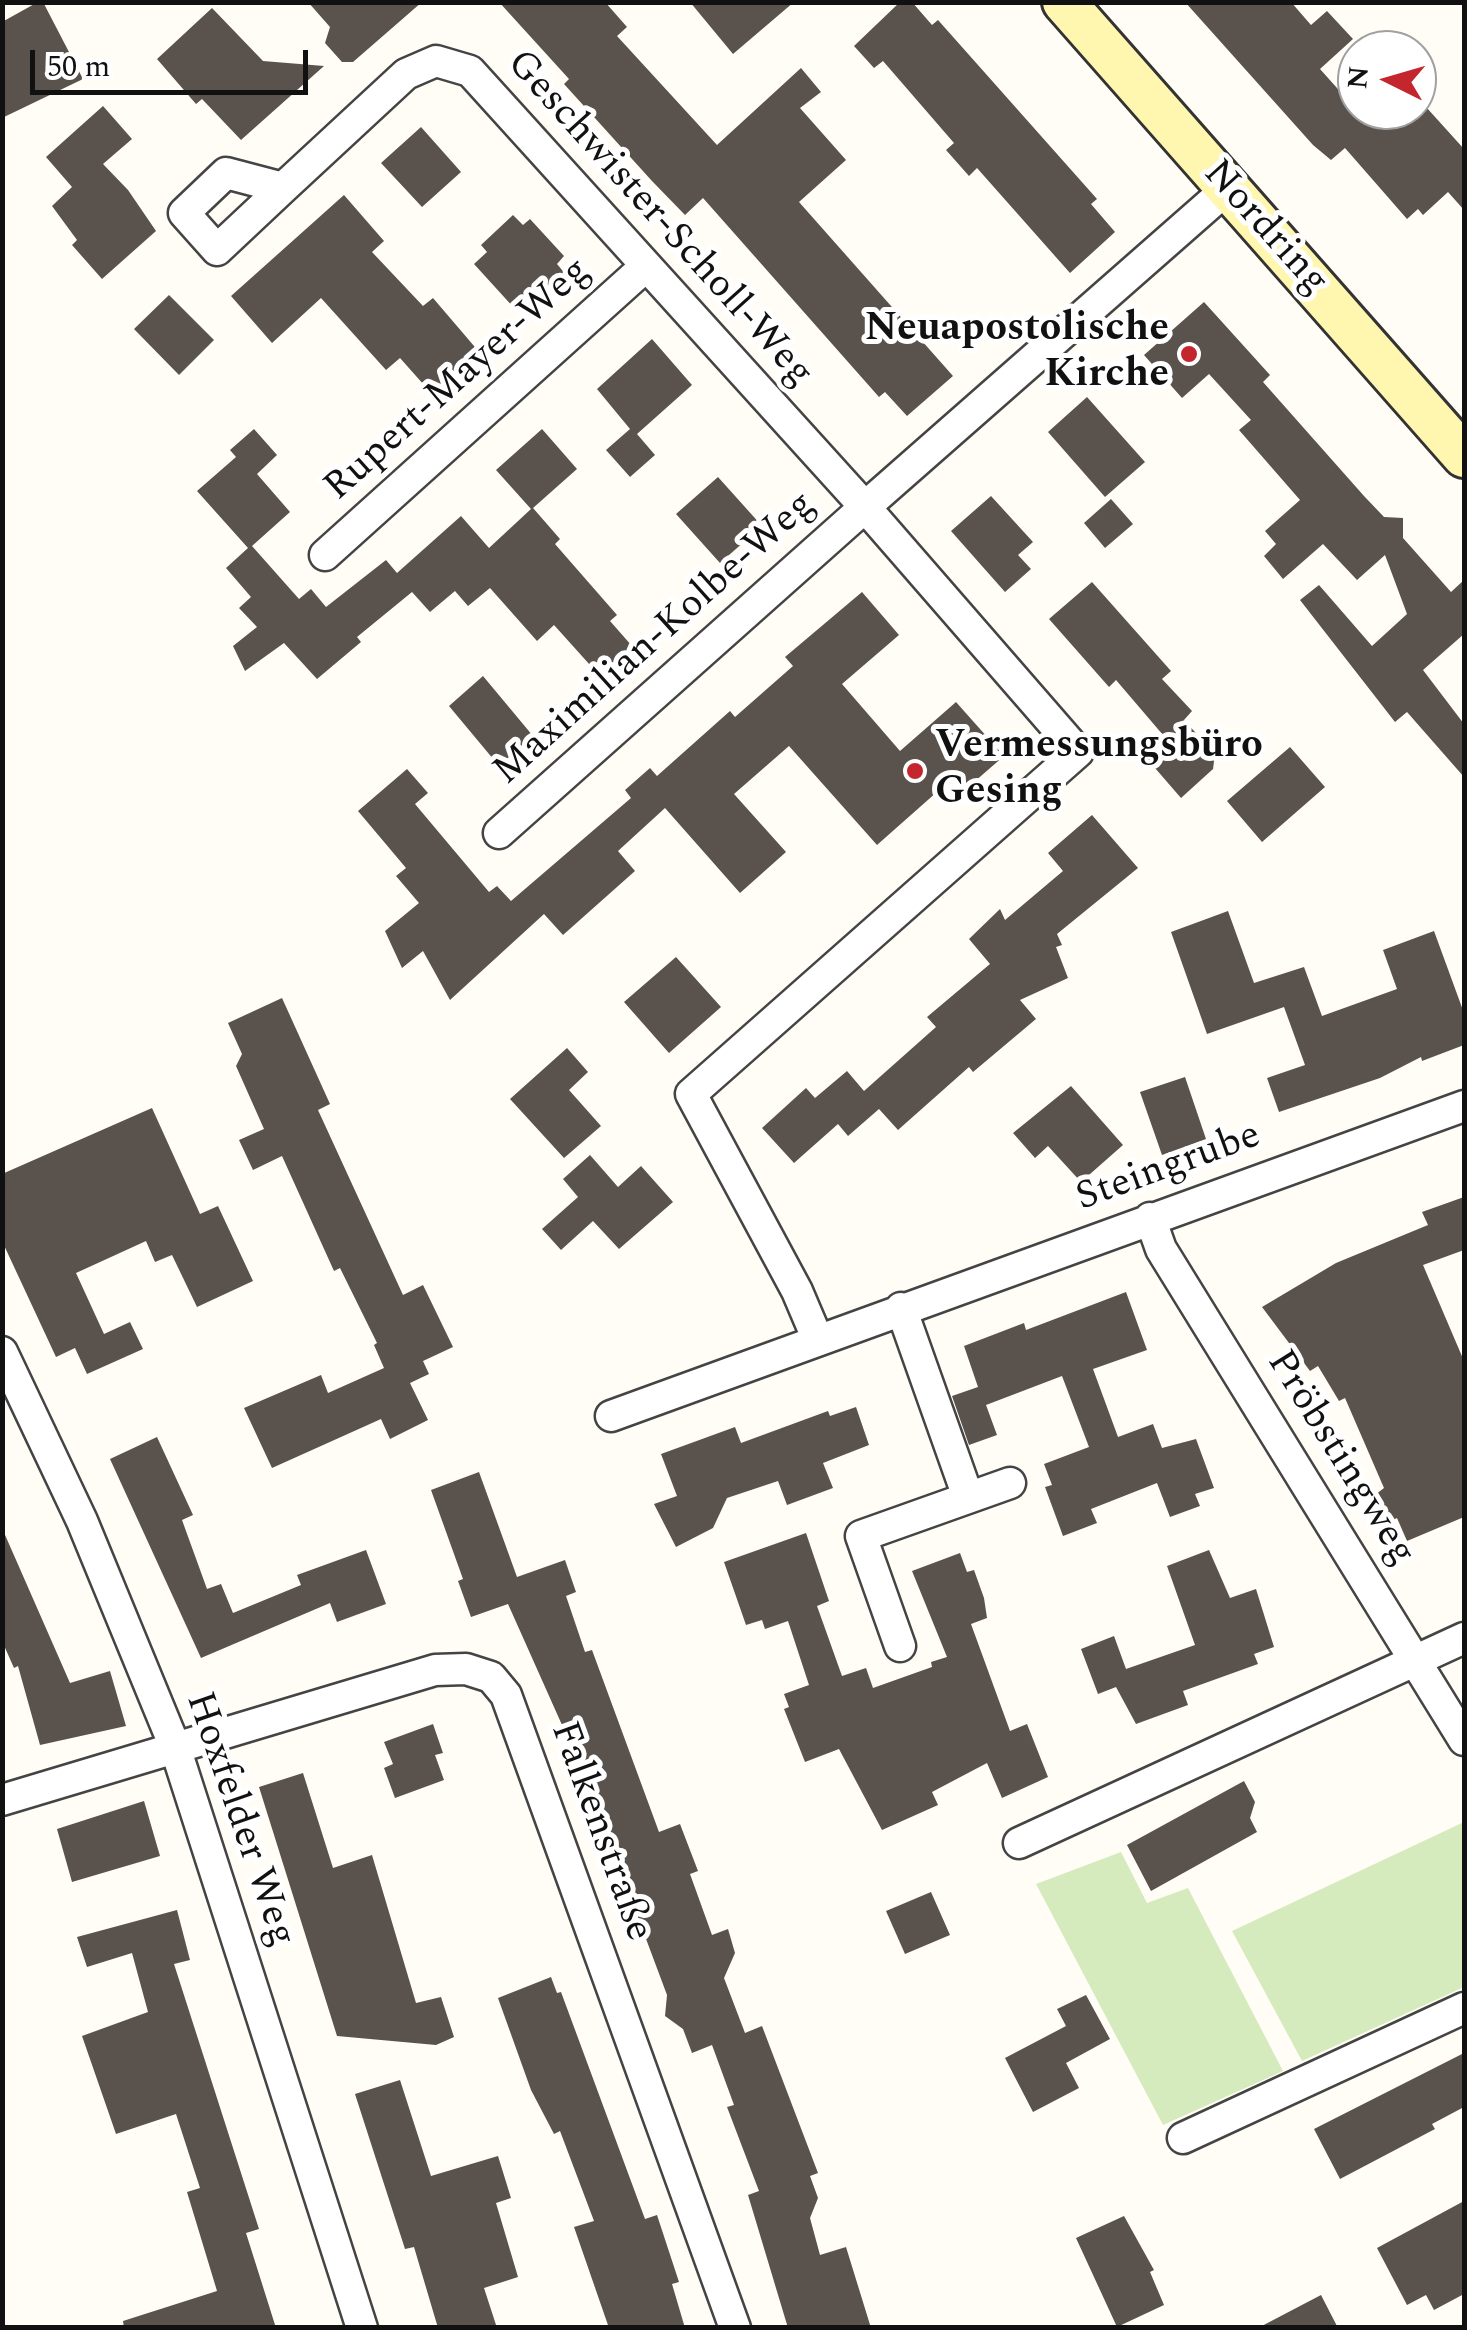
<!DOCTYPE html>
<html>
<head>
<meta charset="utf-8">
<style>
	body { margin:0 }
	#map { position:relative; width:1467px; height:2330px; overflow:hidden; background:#fffdf5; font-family:Spectral,serif }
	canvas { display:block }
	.frame { position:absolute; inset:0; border:5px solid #111; pointer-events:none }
	.north { position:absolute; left:1337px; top:30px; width:100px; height:100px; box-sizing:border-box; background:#fff; border:2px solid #a0a0a0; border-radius:50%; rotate:275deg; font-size:28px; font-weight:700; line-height:40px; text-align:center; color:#111 }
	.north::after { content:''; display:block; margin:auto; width:35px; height:45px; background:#c4262e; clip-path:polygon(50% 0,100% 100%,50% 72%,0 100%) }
	.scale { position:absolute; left:30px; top:50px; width:278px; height:45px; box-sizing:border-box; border:5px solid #111; border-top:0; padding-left:12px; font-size:30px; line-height:35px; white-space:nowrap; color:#111; -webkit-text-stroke:8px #fff; paint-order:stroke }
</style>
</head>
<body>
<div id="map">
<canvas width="1467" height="2330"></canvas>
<div class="frame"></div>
<div class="north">N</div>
<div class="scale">50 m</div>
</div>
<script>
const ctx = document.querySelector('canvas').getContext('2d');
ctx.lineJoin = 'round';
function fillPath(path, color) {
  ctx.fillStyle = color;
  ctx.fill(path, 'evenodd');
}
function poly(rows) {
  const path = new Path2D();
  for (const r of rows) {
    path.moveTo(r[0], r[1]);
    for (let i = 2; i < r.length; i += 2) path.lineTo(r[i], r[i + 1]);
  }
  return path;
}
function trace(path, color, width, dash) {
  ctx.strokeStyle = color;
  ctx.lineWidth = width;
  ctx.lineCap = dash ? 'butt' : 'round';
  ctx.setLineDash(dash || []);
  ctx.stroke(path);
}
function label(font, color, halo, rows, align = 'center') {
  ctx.font = font + ' Spectral,serif';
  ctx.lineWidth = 10;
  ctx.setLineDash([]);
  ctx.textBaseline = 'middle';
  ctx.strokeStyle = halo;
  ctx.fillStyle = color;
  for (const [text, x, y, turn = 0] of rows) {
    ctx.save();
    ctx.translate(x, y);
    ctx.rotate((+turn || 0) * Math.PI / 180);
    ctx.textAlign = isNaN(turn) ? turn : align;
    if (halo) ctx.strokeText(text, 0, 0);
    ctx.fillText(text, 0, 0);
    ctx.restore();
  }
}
fillPath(poly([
	[1464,1822,1464,1987,1302,2061,1232,1931],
	[1121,1852,1147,1903,1188,1888,1283,2071,1163,2125,1036,1884]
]), '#d5ebbd');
fillPath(poly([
	[38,2,43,2,83,79,2,118,2,22],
	[308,2,422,2,353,62,342,62,325,43,330,27],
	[499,2,605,2,627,27,617,36,717,145,801,68,821,92,800,108,846,160,799,202,953,376,907,416,885,392,879,397,703,198,685,215,652,181,564,84,569,79],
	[690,2,794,2,733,54],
	[900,2,912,2,932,25,938,20,1097,199,1091,204,1115,232,1070,273,977,168,969,176,946,150,954,143,883,61,874,68,854,46],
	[1185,2,1291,2,1311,25,1327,11,1353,39,1320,69,1371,126,1388,110,1417,112,1417,97,1464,149,1464,210,1448,192,1423,215,1418,209,1407,219,1345,148,1331,160,1313,145],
	[212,8,263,61,324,66,241,140,202,99,196,104,157,59],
	[103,106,132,139,103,164,128,190,156,231,102,279,72,245,77,240,52,206,72,187,46,157],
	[421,127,461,172,422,207,381,163],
	[344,195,384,241,372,252,423,306,433,298,480,353,432,394,400,358,386,370,321,298,272,343,231,296],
	[513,215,523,225,530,219,564,256,557,264,567,276,535,305,528,297,515,309,474,264,487,252,481,245],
	[169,295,214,340,179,375,134,329],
	[1204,302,1270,375,1263,382,1364,496,1384,517,1403,518,1403,538,1451,592,1464,580,1464,634,1423,670,1464,724,1464,777,1407,712,1395,722,1300,600,1319,585,1372,646,1407,614,1385,555,1357,580,1323,544,1283,579,1264,556,1276,544,1265,531,1300,500,1239,430,1251,420,1209,374,1182,398,1144,355],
	[652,339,692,385,637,434,655,455,630,477,606,450,630,429,597,389],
	[1087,397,1145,462,1105,497,1048,432],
	[254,429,277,455,257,474,290,512,252,546,299,599,311,589,326,607,386,560,397,573,461,516,489,548,531,509,496,470,542,429,577,469,533,508,560,539,555,544,617,615,610,621,632,646,599,675,554,625,537,641,490,588,468,606,455,591,430,612,412,592,357,637,361,642,317,679,284,643,245,671,233,646,257,627,239,608,251,597,226,568,248,548,197,491,236,457,230,450],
	[718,477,762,526,720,563,676,514],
	[991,496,1033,542,1018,555,1031,569,1005,592,951,531],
	[1111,499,1133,524,1105,548,1084,523],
	[1092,582,1171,671,1162,679,1192,711,1184,720,1215,754,1213,769,1181,798,1142,753,1163,735,1116,680,1109,687,1049,619],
	[862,592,899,635,842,684,900,751,956,702,1004,756,966,789,955,776,877,845,789,746,734,794,786,852,740,893,665,808,618,851,635,871,563,935,544,914,450,1000,423,951,402,968,385,931,419,903,396,876,406,868,358,811,407,769,428,793,415,804,489,892,497,886,511,901,631,798,625,790,650,768,657,776,730,711,735,717,793,666,785,657],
	[483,676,533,736,499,766,449,706],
	[1290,747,1325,787,1262,842,1227,801],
	[1092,815,1138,868,1057,934,1062,945,1056,947,1068,978,1020,1000,1036,1019,973,1072,969,1067,898,1130,879,1109,848,1136,838,1124,794,1163,762,1128,806,1088,815,1098,847,1071,864,1091,936,1027,927,1017,990,964,969,939,1000,909,1005,920,1063,871,1048,853],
	[1228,911,1254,983,1304,967,1322,1016,1397,989,1383,950,1434,931,1464,1013,1464,1045,1422,1061,1421,1057,1380,1078,1279,1112,1267,1078,1305,1065,1284,1007,1207,1034,1171,932],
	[676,957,721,1007,669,1053,624,1002],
	[282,998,330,1104,318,1110,403,1295,423,1285,453,1347,423,1361,429,1374,410,1383,428,1420,390,1439,381,1419,272,1468,244,1408,321,1375,328,1393,384,1368,374,1345,377,1343,340,1268,334,1271,282,1156,253,1170,239,1140,264,1129,236,1066,242,1054,228,1023],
	[567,1048,588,1072,569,1090,601,1126,564,1158,510,1099],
	[1185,1077,1206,1139,1162,1155,1140,1092],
	[1071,1086,1123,1145,1081,1182,1048,1146,1035,1158,1013,1133],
	[152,1108,200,1214,218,1206,253,1281,197,1307,172,1255,155,1262,146,1241,76,1273,104,1334,130,1322,143,1349,87,1374,75,1348,56,1357,2,1241,2,1174],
	[590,1155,618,1187,641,1166,673,1202,619,1249,593,1221,561,1250,542,1229,578,1197,563,1179],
	[1464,1197,1464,1250,1423,1265,1464,1361,1464,1517,1407,1541,1397,1518,1391,1521,1375,1495,1384,1488,1345,1398,1339,1401,1318,1366,1310,1371,1262,1307,1336,1263,1428,1225,1422,1212],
	[1126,1292,1147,1350,1093,1369,1118,1437,1153,1424,1162,1448,1196,1439,1214,1488,1195,1494,1200,1506,1170,1517,1157,1483,1091,1509,1097,1523,1063,1536,1045,1487,1052,1485,1044,1464,1089,1447,1062,1376,986,1405,997,1435,969,1445,952,1396,978,1387,964,1346,1024,1323,1026,1330],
	[856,1407,869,1445,823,1463,833,1488,787,1505,778,1481,727,1498,713,1528,676,1547,654,1504,677,1496,661,1454,735,1427,741,1443,828,1411,830,1416],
	[157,1437,193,1515,182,1520,207,1589,221,1584,233,1613,301,1585,297,1575,366,1550,386,1604,337,1622,330,1603,201,1658,110,1459],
	[479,1472,517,1577,565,1560,576,1592,566,1596,585,1652,592,1650,659,1832,680,1824,698,1871,690,1874,712,1935,728,1929,735,1953,724,1978,745,2033,762,2026,818,2173,810,2176,818,2198,810,2218,820,2255,846,2247,871,2328,788,2328,748,2195,759,2191,727,2107,734,2105,712,2045,692,2053,683,2029,665,2016,667,1995,587,1781,508,1604,471,1617,458,1581,463,1579,431,1490],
	[2,1528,70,1683,110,1671,126,1726,40,1745,18,1666,14,1668,2,1641],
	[806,1533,829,1601,817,1606,842,1676,866,1668,873,1688,932,1667,931,1662,947,1657,912,1571,960,1553,967,1572,974,1570,984,1598,987,1618,971,1624,1010,1731,1027,1724,1048,1777,1002,1798,987,1763,932,1792,938,1805,882,1830,839,1749,805,1762,784,1709,789,1707,784,1694,809,1685,788,1621,765,1629,762,1620,746,1625,724,1562],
	[1209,1550,1230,1598,1256,1589,1274,1647,1254,1654,1258,1664,1183,1691,1188,1705,1136,1724,1116,1687,1098,1694,1081,1649,1114,1636,1126,1669,1195,1645,1167,1566],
	[433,1724,443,1753,435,1755,444,1780,395,1798,384,1768,393,1764,384,1742],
	[303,1773,333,1868,372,1855,416,2003,441,1997,454,2037,436,2045,337,2036,259,1787],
	[1244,1781,1255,1802,1250,1818,1257,1832,1151,1891,1127,1845],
	[144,1801,160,1856,72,1882,57,1829],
	[931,1892,950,1935,905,1954,886,1911],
	[177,1910,190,1960,174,1964,259,2229,246,2233,276,2328,124,2328,123,2321,217,2291,187,2192,200,2188,176,2114,116,2134,82,2036,148,2012,132,1953,87,1967,77,1937],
	[551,1977,557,1993,561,1992,645,2219,657,2215,679,2282,672,2284,685,2328,609,2328,574,2227,594,2221,560,2131,554,2134,531,2090,498,1998],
	[1086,1995,1110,2039,1066,2063,1079,2088,1033,2112,1005,2058,1066,2026,1057,2009],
	[1464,2053,1464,2107,1432,2124,1435,2129,1340,2179,1314,2129],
	[400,2080,431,2176,498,2156,511,2198,496,2203,518,2277,484,2288,497,2328,438,2328,414,2247,405,2249,355,2094],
	[1464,2201,1464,2294,1434,2310,1426,2295,1407,2305,1377,2248],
	[1124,2216,1154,2270,1150,2272,1164,2305,1117,2327,1076,2238],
	[1321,2295,1338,2328,1258,2328]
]), '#5a524d');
const minor = poly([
	[283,188,226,173,184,213,217,250,283,188,406,74,436,61,470,71,865,507,499,833],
	[325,555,646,266],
	[1150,1218,1161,1249,1464,1740],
	[901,1308,968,1497],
	[817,1338,797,1291,691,1094,1078,752,865,507,1228,188],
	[2,1352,82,1521,175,1747,362,2328],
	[611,1416,1464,1106],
	[900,1646,861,1536,1010,1483],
	[2,1800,435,1670,466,1669,491,1677,506,1695,735,2328],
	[1019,1843,1464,1638],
	[1183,2138,1464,2008]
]);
const secondary = poly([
	[1064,2,1464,456]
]);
trace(minor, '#444', 35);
trace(secondary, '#333', 48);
trace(minor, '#fff', 30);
trace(secondary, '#fff6b0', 42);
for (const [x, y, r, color] of [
	[1189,354,10,"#c4262e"],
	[915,771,10,"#c4262e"]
]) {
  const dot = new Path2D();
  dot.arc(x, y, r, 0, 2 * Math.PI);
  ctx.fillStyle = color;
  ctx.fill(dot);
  trace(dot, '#fff', 4);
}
label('40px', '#111', '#fff', [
	["Geschwister-Scholl-Weg",658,220,48],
	["Nordring",1264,229,48],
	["Rupert-Mayer-Weg",459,381,-42],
	["Maximilian-Kolbe-Weg",656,640,-42],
	["Steingrube",1169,1169,-20],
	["Pröbstingweg",1339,1459,58],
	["Hoxfelder Weg",238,1820,71],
	["Falkenstraße",599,1832,70]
]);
label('bold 40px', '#111', '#fff', [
	["Neuapostolische",1169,331],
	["Kirche",1169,377],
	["Vermessungsbüro",935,748,"left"],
	["Gesing",935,794,"left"]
], 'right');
</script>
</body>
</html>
